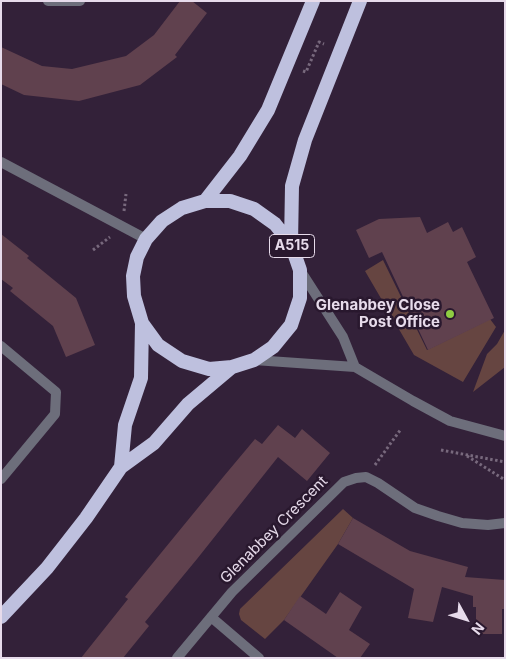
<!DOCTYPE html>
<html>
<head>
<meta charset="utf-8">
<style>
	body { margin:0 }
	#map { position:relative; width:506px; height:659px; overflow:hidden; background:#332139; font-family:Inter,sans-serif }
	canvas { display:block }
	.frame { position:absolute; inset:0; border:2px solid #e7dbeb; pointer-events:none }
	.north { position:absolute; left:441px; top:594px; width:50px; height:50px; -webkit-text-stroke:4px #29182e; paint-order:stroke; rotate:129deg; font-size:14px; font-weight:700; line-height:20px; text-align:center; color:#e7dbeb }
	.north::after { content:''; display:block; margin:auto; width:18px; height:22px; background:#e7dbeb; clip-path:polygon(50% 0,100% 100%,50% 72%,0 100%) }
</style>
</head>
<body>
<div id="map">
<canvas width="506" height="659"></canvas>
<div class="frame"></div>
<div class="north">N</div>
</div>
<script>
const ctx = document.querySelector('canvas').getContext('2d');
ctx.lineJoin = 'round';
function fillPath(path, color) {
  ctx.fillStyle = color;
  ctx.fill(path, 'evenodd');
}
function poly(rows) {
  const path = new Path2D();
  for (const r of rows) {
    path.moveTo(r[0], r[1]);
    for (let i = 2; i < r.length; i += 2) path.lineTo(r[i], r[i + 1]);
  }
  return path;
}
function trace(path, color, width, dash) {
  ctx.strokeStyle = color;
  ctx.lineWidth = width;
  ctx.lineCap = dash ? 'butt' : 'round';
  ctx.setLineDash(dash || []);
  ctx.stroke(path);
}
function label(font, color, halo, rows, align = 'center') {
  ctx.font = font + ' Inter,sans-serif';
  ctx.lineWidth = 5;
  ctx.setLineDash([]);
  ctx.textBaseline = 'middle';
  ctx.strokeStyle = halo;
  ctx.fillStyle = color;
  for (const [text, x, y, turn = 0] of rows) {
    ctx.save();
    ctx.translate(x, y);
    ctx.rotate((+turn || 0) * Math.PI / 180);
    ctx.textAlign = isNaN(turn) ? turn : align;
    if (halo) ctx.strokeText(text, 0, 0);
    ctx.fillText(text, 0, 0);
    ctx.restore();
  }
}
fillPath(poly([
	[383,260,427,350,490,319,496,327,463,382,414,355,365,271],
	[505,330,505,367,473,392,487,354,497,344],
	[343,509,353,518,338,544,284,620,265,639,241,620,239,614,240,609]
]), '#664541');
fillPath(poly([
	[180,1,192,1,207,13,175,55,177,57,140,85,79,101,24,95,1,84,1,47,42,66,72,69,126,56,154,35],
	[420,217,427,233,448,222,453,232,462,227,476,257,467,262,494,318,428,350,382,252,369,258,356,230,379,219],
	[1,234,29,256,27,258,76,298,95,345,66,357,53,326,10,291,13,288,1,279],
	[278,425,295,438,302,429,330,453,307,481,278,457,197,559,145,622,149,626,123,658,81,658,128,599,125,597,224,476,255,439,262,444],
	[353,518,410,551,468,567,465,577,505,580,505,609,502,609,502,634,476,634,476,607,473,607,473,596,442,587,433,622,408,618,414,589,338,544],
	[340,592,362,607,349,630,370,644,360,658,338,658,284,620,300,596,326,614]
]), '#60414e');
trace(poly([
	[303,71,306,72,319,42,324,44],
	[124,211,126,194],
	[93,250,110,237],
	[441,450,505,462],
	[467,456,505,480],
	[375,465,401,429]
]), '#78697d', 3, [2.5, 2.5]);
trace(poly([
	[48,1,80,1],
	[300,270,343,337,355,367],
	[1,346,56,392,55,414,1,479],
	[254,360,355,367,413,401,450,421,505,436],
	[211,617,259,658],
	[177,658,232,592,344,482,356,478,366,477,378,483,415,508,438,516,462,523,488,525,505,523]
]), '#6d6e7b', 10);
trace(poly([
	[1,162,146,239]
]), '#6d6e7b', 10);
trace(poly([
	[205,201,240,156,268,110,313,1],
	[291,244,292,186,305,140,360,1],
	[121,467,125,425,141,378,142,323,134,296,133,276,137,257,146,239,162,221,182,208,205,201,230,201,254,209,275,224,291,244,300,270,300,298,291,325,273,347,254,360,232,367,209,369,182,361,158,345,142,323],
	[1,617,47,568,86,518,121,467,154,443,188,404,232,367]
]), '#bec0de', 14);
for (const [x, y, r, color] of [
	[450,314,5,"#8fcd42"]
]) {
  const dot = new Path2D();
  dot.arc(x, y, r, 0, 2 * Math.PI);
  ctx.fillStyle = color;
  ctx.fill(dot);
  trace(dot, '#29182e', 2);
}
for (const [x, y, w] of [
	[292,246,45]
]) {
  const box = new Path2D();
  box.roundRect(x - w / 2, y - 11.5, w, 23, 4);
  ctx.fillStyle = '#29182e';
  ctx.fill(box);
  trace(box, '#e7dbeb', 1);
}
label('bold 14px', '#e7dbeb', null, [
	["A515",292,246]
]);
label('bold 15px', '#e7dbeb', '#29182e', [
	["Glenabbey Close",440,305],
	["Post Office",440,322]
], 'right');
label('15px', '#e7dbeb', '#29182e', [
	["Glenabbey Crescent",274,530,-45]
]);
</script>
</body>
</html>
